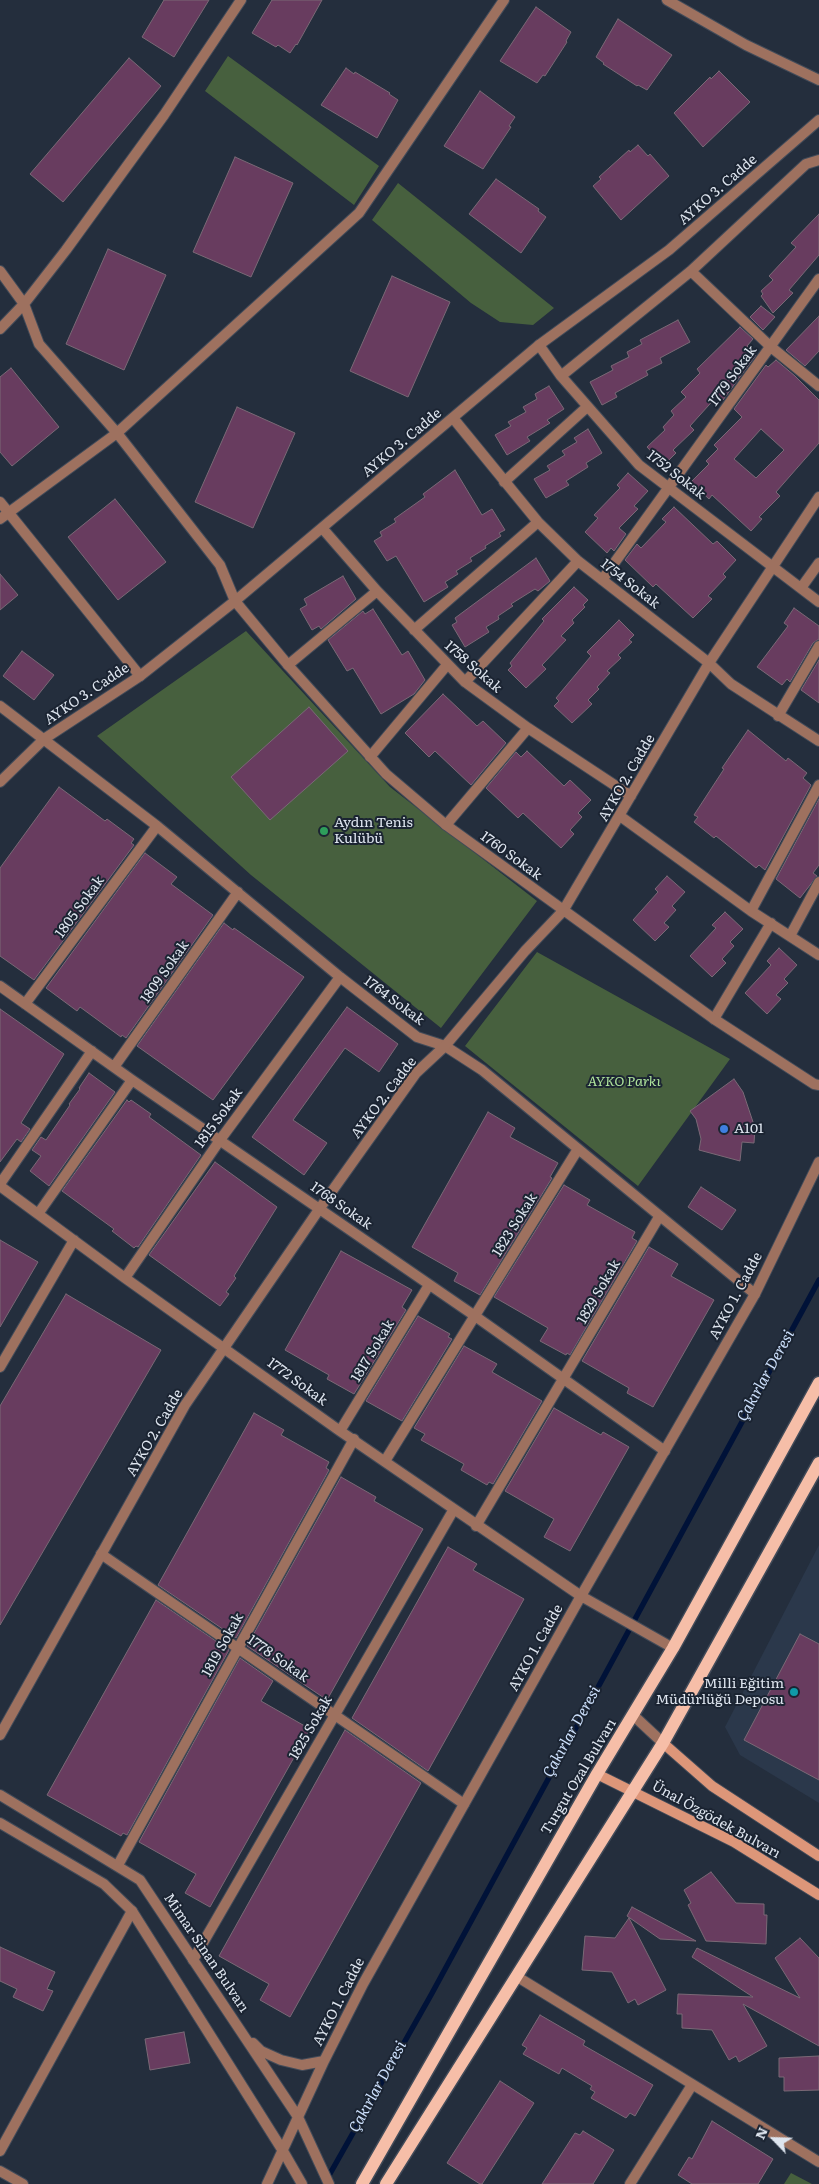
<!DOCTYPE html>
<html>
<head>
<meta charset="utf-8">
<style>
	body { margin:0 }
	#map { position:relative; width:819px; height:2184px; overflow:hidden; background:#242e3d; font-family:Literata,serif }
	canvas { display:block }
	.north { position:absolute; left:749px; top:2114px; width:50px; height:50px; -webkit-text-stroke:4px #1b2432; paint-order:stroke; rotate:294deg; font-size:14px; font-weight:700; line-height:20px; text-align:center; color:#dee5ef }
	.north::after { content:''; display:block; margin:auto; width:18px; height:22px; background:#dee5ef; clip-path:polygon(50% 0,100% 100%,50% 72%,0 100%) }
</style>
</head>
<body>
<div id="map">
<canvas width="819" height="2184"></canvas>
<div class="north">N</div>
</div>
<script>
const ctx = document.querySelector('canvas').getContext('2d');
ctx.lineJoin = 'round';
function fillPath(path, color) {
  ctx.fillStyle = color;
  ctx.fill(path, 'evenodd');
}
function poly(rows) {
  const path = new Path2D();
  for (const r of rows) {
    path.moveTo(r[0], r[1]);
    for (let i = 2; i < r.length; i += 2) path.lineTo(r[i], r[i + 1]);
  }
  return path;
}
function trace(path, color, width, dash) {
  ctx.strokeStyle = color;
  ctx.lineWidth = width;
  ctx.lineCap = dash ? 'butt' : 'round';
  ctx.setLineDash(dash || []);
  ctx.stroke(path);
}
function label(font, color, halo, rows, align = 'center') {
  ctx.font = font + ' Literata,serif';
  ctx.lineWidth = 4;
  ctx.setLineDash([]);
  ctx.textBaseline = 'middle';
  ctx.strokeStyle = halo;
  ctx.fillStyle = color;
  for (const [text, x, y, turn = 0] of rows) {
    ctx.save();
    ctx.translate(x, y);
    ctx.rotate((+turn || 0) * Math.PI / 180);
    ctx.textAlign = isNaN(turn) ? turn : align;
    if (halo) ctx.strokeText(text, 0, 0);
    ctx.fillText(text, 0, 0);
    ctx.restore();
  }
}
fillPath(poly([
	[819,1545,819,1803,740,1755,725,1727]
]), '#2b384b');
fillPath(poly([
	[228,56,379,166,354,205,205,91],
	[398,183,554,308,533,325,500,322,471,303,372,220],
	[246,631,390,787,537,901,441,1028,251,875,97,736],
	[537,952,730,1059,638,1186,465,1046],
	[791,2173,812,2184,784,2184]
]), '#47603e');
trace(poly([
	[327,2179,431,1995,819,1280]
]), '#001238', 5.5);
const building = poly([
	[164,0,209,0,174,57,142,37,164,0],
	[272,0,322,0,297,45,296,44,290,53,278,45,276,47,252,33,272,0],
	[536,7,571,32,566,41,567,42,545,76,543,75,537,83,500,61,536,7],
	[618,19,672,55,647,90,638,85,637,86,603,64,604,63,596,57,618,19],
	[129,58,161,86,63,202,30,174,129,58],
	[346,68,354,74,355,72,390,93,389,94,398,100,377,138,321,105,346,68],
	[719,71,750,102,703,147,674,113,710,77,711,79,719,71],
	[480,91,515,117,509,126,511,127,483,169,444,146,480,91],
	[638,145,648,156,650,154,669,176,621,220,593,186,601,179,599,177,629,150,630,152,638,145],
	[235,157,293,183,251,277,193,252,235,157],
	[496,179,539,209,538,211,546,217,521,253,469,214,496,179],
	[819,214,819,255,789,290,793,293,773,313,761,296,763,294,761,291,773,280,769,276,796,247,791,243,819,214],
	[108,249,166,275,124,370,66,344,108,249],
	[392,276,450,302,408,397,350,371,392,276],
	[761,306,775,317,763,330,750,317,761,306],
	[819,316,819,351,805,366,786,350,819,316],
	[678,320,690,342,660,358,662,363,646,371,648,375,615,393,617,397,602,405,590,382,613,370,611,366,629,357,627,352,642,344,640,340,678,320],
	[740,327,753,339,747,346,756,355,723,400,718,395,690,426,694,430,673,450,676,453,664,465,647,447,665,430,663,427,674,415,671,411,686,397,681,392,700,373,697,369,740,327],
	[776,360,795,376,819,400,819,443,776,492,780,496,759,517,762,519,751,531,712,495,709,499,691,482,709,464,706,461,718,449,714,445,742,417,734,409,766,365,768,367,776,360],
	[761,429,784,450,756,478,734,459,761,429],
	[11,368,59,427,12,466,0,452,0,377,11,368],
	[549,386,564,409,547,420,550,423,527,437,530,441,507,455,495,435,511,426,508,422,526,412,523,407,537,399,535,394,549,386],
	[237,407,295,433,253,528,195,502,237,407],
	[588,429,602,453,586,463,588,467,566,481,569,485,546,498,534,479,550,470,547,466,565,455,562,451,577,442,574,438,588,429],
	[455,470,482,515,492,509,505,530,499,533,501,536,485,546,486,548,470,558,472,561,456,571,458,574,445,582,448,587,424,602,396,556,387,561,374,541,382,536,380,532,396,522,394,519,425,497,423,494,455,470],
	[628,473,648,491,634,506,638,509,619,528,626,534,614,551,611,548,607,553,585,532,598,518,594,515,620,488,617,485,628,473],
	[115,499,166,562,118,600,68,537,115,499],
	[674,507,713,544,717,541,736,560,723,574,726,577,708,596,712,599,693,618,656,584,653,587,625,560,637,544,641,548,666,522,662,519,674,507],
	[536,558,550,581,538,591,535,589,511,604,513,606,498,616,499,619,486,627,489,632,465,647,452,625,457,622,455,618,536,558],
	[0,574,18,595,0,610,0,574],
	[343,576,356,599,321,629,319,626,312,630,300,609,307,605,304,599,343,576],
	[574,587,588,600,583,605,585,607,572,620,574,623,561,636,566,640,542,665,546,669,526,688,508,670,512,666,510,663,544,621,542,619,574,587],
	[794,608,819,626,819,639,813,643,790,682,787,679,782,685,757,667,788,626,784,623,794,608],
	[373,609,402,655,408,651,425,680,414,694,381,714,353,668,347,671,328,640,363,611,365,614,373,609],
	[619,620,634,635,629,640,632,642,618,655,621,658,607,671,610,673,597,687,599,689,588,700,592,704,572,723,554,706,559,701,556,698,591,656,587,652,619,620],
	[22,651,54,675,34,700,3,676,22,651],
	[819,660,819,703,801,690,819,660],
	[443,694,477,726,483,721,506,743,471,785,435,751,429,757,405,733,443,694],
	[309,707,348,751,270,820,231,777,309,707],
	[748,730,786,761,788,758,807,773,803,778,811,785,765,870,759,865,756,868,716,836,714,838,694,822,698,817,694,815,724,769,722,768,748,730],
	[527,751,564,786,570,780,591,800,578,813,582,817,570,830,574,834,561,848,523,813,518,818,486,788,516,752,521,757,527,751],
	[59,787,105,821,107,819,134,839,131,843,134,845,34,980,0,956,0,868,59,787],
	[819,799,819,865,813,873,817,876,800,898,776,879,819,799],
	[145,853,177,877,171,884,213,915,126,1038,122,1035,121,1037,80,1007,77,1011,46,988,145,853],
	[667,876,685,892,672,906,676,910,664,923,669,927,655,941,633,920,658,892,655,889,667,876],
	[725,912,743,929,730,942,734,946,722,959,726,963,712,977,690,956,716,928,712,925,725,912],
	[224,923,233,930,234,928,304,977,213,1100,137,1046,224,923],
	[779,948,797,965,784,979,788,983,776,995,781,999,767,1014,745,993,771,965,767,961,779,948],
	[347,1007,398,1044,379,1072,345,1048,293,1120,327,1143,304,1175,252,1137,347,1007],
	[0,1009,64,1054,21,1123,30,1129,21,1142,17,1139,0,1162,0,1009],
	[89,1073,115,1092,49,1186,30,1171,41,1156,32,1150,41,1137,46,1140,70,1105,69,1104,80,1089,79,1088,89,1073],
	[734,1079,743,1092,755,1128,754,1143,742,1142,740,1161,699,1150,701,1139,696,1119,690,1111,734,1079],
	[127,1100,129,1102,131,1100,151,1114,149,1117,201,1155,138,1247,136,1246,134,1248,112,1231,114,1229,62,1191,127,1100],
	[488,1112,515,1128,510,1137,558,1163,550,1177,552,1178,480,1295,454,1281,458,1273,412,1247,488,1112],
	[215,1162,277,1207,234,1276,236,1278,226,1292,229,1294,220,1306,149,1255,215,1162],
	[564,1185,590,1200,587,1205,635,1232,632,1238,637,1241,570,1355,567,1353,566,1355,540,1341,548,1328,494,1297,564,1185],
	[701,1187,736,1210,722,1230,688,1207,701,1187],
	[0,1240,38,1262,0,1327,0,1240],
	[649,1247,678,1264,671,1276,714,1300,653,1407,627,1393,629,1388,582,1361,649,1247],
	[341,1251,412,1290,402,1307,406,1310,354,1394,327,1379,329,1375,285,1350,341,1251],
	[66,1294,161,1350,0,1625,0,1406,66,1294],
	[418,1316,450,1334,448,1337,452,1339,402,1421,366,1401,418,1316],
	[464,1346,497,1364,492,1372,542,1401,493,1484,489,1482,487,1485,461,1470,464,1464,421,1440,425,1434,414,1428,464,1346],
	[554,1408,601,1435,603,1432,629,1447,570,1551,544,1537,554,1519,505,1491,554,1408],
	[254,1413,284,1430,281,1435,329,1462,326,1468,329,1470,236,1638,158,1585,254,1413],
	[341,1477,376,1497,374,1501,423,1529,327,1700,247,1646,341,1477],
	[448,1547,477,1564,473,1570,524,1599,428,1771,352,1718,448,1547],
	[156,1600,229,1650,127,1835,123,1833,121,1836,47,1795,156,1600],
	[800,1634,819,1644,819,1780,744,1740,800,1634],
	[240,1658,273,1681,261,1701,310,1729,210,1907,185,1893,196,1874,139,1842,240,1658],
	[345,1730,421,1783,290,2017,260,2000,269,1984,219,1956,345,1730],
	[711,1872,736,1903,764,1904,764,1915,767,1915,766,1944,706,1941,688,1905,691,1903,684,1890,711,1872],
	[632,1907,696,1941,660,1939,627,1916,632,1907],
	[629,1918,666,1990,638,2005,635,1999,628,2003,612,1972,582,1970,585,1936,615,1938,629,1918],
	[800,1938,819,1958,819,2046,743,2004,767,2046,739,2062,736,2056,729,2060,712,2030,682,2028,682,2014,677,2014,678,1994,753,1997,692,1957,697,1948,800,1998,775,1958,800,1938],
	[0,1947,55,1972,47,1989,53,1991,43,2011,13,1997,17,1989,0,1981,0,1947],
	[540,2015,585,2041,583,2045,653,2085,635,2116,630,2113,626,2118,591,2098,595,2092,590,2089,592,2086,562,2068,559,2074,523,2054,527,2048,522,2045,540,2015],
	[184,2032,190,2063,150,2070,145,2039,184,2032],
	[819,2056,819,2090,784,2091,784,2077,779,2077,779,2058,819,2056],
	[500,2081,534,2103,482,2184,480,2184,447,2163,500,2081],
	[712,2121,773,2159,758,2184,692,2184,678,2175,689,2157,692,2159,712,2121],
	[583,2131,614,2150,593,2184,542,2184,575,2133,580,2135,583,2131]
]);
fillPath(building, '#683c5f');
trace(building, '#7a6976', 1);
const minor = poly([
	[667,0,746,45,819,80],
	[0,271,24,304,39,344,117,433,220,565,235,601],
	[691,271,771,347,819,386],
	[0,329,24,304,66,250,164,115,241,0],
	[539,345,561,376,639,465,819,602],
	[561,376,691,271,806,164,819,160],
	[453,418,538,522,578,561,709,663,731,684,819,741],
	[504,482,587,407],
	[0,502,140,676],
	[0,519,117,433,359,213,504,0],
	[323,529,377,591,465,682,528,728,631,796],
	[602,580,819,279],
	[801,588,819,563],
	[414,630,538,522],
	[288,665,377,591],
	[465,682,578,561],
	[0,706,157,826,340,977,417,1037,445,1046,482,1070,755,1294],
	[778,716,819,646],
	[370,757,447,665],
	[620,816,751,911,819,955],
	[446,825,528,728],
	[563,911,709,663,819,497],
	[751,911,819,785],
	[790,936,819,882],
	[0,986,132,1080,475,1316,665,1451],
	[25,1004,157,826],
	[714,1019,771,923],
	[114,1067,238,892],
	[0,1184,92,1051],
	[0,1186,125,1278,340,1431,581,1596],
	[38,1214,132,1080],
	[125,1278,220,1140,340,977],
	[0,1367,74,1240],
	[340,1431,429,1285],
	[385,1461,578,1149],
	[476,1526,659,1217],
	[101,1554,464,1804],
	[118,1865,354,1439],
	[193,1960,454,1509],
	[516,1976,819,2162],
	[0,2151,132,1911],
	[0,2171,23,2184],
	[630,2184,692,2085]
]);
const tertiary = poly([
	[235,601,288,665,386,774,446,825,714,1019,814,1084,819,1085],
	[0,782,44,739,140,676,235,601,539,345,669,250,819,120],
	[581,1596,673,1648],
	[633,1715,663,1743],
	[0,1735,185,1405,320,1208,416,1073,445,1046,525,951,563,911],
	[0,1795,140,1880,298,2117,329,2184],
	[0,1823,104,1884,132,1911,283,2151,302,2184],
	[253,2043,261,2051,281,2060,302,2065,324,2061],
	[267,2184,324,2061,363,1984,581,1596,755,1294,819,1162]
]);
const secondary = poly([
	[663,1743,712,1786,819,1856],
	[597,1774,734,1842,819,1895]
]);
const primary = poly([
	[362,2184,597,1774,673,1648,819,1383],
	[386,2184,663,1743,819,1463]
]);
trace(minor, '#424b59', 12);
trace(tertiary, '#424b59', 12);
trace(secondary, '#424b59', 12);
trace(primary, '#424b59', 15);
trace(minor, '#9e715f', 10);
trace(tertiary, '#9e715f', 10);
trace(secondary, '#dd9679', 10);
trace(primary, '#f6bea8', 12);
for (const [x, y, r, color] of [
	[324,831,5,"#2e9e5b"],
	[724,1129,5,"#3f7fe0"],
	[794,1692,5,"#0f9aa8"]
]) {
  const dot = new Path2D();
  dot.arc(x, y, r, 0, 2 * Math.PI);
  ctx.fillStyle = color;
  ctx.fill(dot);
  trace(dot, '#1b2432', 2);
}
label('14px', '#dee5ef', '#1b2432', [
	["AYKO 3. Cadde",718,190,-41],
	["1779 Sokak",733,376,-54],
	["AYKO 3. Cadde",402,443,-40],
	["1752 Sokak",676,475,38],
	["1754 Sokak",630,584,38],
	["1758 Sokak",473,667,41],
	["AYKO 3. Cadde",87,694,-34],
	["AYKO 2. Cadde",627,778,-60],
	["1760 Sokak",511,856,36],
	["1805 Sokak",80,907,-54],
	["1809 Sokak",165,972,-55],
	["1764 Sokak",394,1001,37],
	["AYKO 2. Cadde",384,1098,-53],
	["1815 Sokak",219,1118,-54],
	["1768 Sokak",341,1206,35],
	["1823 Sokak",515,1225,-58],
	["1829 Sokak",599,1292,-60],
	["AYKO 1. Cadde",736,1296,-62],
	["1817 Sokak",373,1351,-59],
	["1772 Sokak",297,1382,36],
	["AYKO 2. Cadde",155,1433,-60],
	["1819 Sokak",223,1645,-61],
	["AYKO 1. Cadde",536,1648,-61],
	["1778 Sokak",278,1659,35],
	["1825 Sokak",311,1728,-60],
	["Turgut Ozal Bulvarı",579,1777,-59],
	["Ünal Özgödek Bulvarı",716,1820,29],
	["Mimar Sinan Bulvarı",206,1953,56],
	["AYKO 1. Cadde",339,2002,-63]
]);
label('14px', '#dee5ef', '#1b2432', [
	["Aydın Tenis",334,823],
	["Kulübü",334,839],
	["A101",734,1129],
	["Milli Eğitim",784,1684,"right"],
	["Müdürlüğü Deposu",784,1700,"right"]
], 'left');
label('italic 14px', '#aee39b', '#1b2432', [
	["AYKO Parkı",624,1082]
]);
label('italic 15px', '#cde0fc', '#1b2432', [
	["Çakırlar Deresi",766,1376,-61],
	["Çakırlar Deresi",572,1732,-61],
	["Çakırlar Deresi",378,2087,-61]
]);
</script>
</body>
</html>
